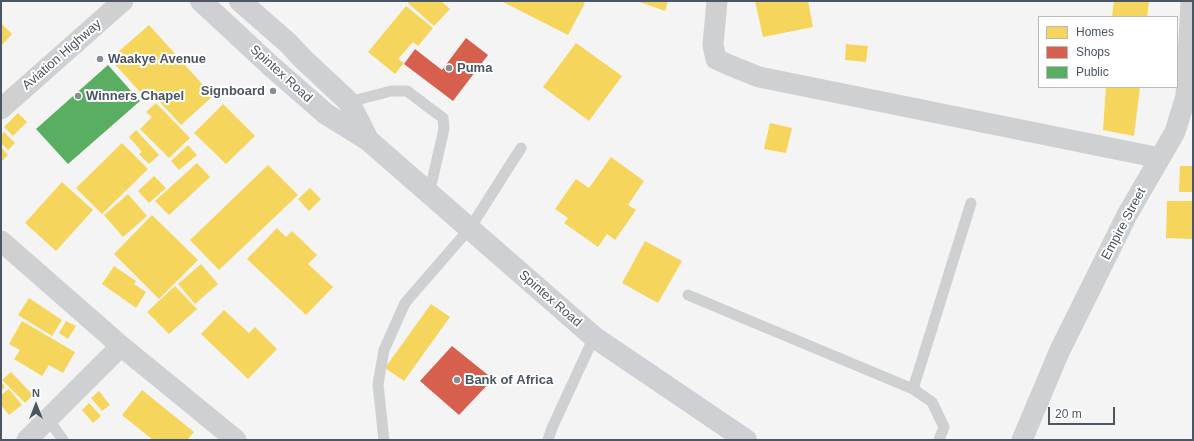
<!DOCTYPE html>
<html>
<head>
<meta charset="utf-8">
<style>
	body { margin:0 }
	#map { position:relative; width:1194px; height:441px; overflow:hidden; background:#f4f4f4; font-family:Arial,sans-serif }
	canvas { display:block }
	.frame { position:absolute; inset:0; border:2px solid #4a5661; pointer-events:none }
	.legend { position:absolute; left:1038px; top:16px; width:140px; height:72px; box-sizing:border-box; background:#fff; border:1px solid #b7bbc0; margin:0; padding:5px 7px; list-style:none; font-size:12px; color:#4a5661 }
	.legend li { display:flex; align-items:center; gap:8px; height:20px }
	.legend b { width:20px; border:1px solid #b7bbc0 }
	.north { position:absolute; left:16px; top:385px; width:40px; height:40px; -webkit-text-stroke:3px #fff; paint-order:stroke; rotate:0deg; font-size:11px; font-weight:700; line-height:16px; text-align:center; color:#4a5661 }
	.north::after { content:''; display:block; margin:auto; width:14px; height:18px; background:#4a5661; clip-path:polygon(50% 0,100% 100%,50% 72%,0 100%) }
	.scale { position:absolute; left:1048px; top:407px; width:67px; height:18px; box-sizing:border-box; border:2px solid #4a5661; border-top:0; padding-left:5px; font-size:12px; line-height:14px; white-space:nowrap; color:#4a5661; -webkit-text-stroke:3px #fff; paint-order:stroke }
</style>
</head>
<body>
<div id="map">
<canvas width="1194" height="441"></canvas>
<div class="frame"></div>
<ul class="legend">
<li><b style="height:11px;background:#f6d55c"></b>Homes</li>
<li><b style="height:11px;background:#d6604d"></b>Shops</li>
<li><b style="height:11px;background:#5aae61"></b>Public</li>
</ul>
<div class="north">N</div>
<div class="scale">20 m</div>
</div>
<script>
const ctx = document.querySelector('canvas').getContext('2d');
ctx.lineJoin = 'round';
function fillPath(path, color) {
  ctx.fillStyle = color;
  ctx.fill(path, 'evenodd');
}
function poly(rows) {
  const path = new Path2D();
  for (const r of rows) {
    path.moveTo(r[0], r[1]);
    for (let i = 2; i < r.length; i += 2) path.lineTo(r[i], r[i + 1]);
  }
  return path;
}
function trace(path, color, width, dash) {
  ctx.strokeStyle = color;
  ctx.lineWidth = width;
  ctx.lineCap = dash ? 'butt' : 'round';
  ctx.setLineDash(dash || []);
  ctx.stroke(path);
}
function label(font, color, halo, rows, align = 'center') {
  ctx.font = font + ' Arial,sans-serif';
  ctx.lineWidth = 4;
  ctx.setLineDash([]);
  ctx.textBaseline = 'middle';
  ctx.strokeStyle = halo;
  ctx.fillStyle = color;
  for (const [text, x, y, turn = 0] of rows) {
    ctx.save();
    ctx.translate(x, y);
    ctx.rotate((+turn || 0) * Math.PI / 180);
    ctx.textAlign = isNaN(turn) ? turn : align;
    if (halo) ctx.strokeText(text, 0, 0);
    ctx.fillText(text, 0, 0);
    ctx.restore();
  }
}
fillPath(poly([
	[409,1,441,1,450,9,434,26,408,3],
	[501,1,581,1,585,3,568,35],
	[637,1,668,1,665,11],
	[755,1,808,1,813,27,763,37],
	[1114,1,1149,1,1147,17,1112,17],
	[406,6,433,28,418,46,413,42,398,59,404,63,395,74,368,52],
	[1,23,12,34,1,46],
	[149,25,213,96,181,125,148,89,142,94,110,59],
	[576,43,622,76,589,121,543,87],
	[846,44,868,46,866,62,845,60],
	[1106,87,1140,87,1134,136,1103,130],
	[156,103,190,138,169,158,140,129,152,117,146,112],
	[223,104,255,136,226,164,194,133],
	[18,113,27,122,13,136,4,127],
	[770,123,792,128,786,153,764,149],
	[136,130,159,155,149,164,139,154,142,152,129,137],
	[4,132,15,143,8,150,1,143,1,135],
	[122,143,148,169,102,214,76,188],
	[188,145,197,155,179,170,171,161],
	[1,147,8,155,1,162],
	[611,157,644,181,628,205,636,210,615,240,607,234,598,247,564,223,568,218,555,209,576,179,589,188],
	[197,163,210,177,169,215,155,201],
	[268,165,298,195,219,270,190,240],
	[1180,166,1193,166,1193,192,1179,192],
	[154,176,166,188,149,203,138,191],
	[62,182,93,210,56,251,25,223],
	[310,188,321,199,309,211,298,199],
	[128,194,147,216,123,237,104,215],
	[1167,201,1193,201,1193,239,1166,238],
	[152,215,198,260,159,299,114,254],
	[277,228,286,237,292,231,317,255,308,264,333,287,306,315,247,259],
	[645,241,682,261,658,303,622,283],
	[201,264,218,284,195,304,178,284],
	[114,266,136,281,134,284,146,292,136,308,102,284],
	[175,286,197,309,169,334,147,312],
	[29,298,62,320,52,336,18,315],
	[431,304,450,317,404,381,385,368],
	[224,310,249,333,255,327,277,349,248,379,201,334],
	[22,321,75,352,63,373,49,365,42,376,14,359,20,350,9,344],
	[66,321,76,326,68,339,59,333],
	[11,372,33,395,25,403,2,380],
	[1,382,5,387,1,391],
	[9,389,22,405,9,415,1,405,1,395],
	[142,390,194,432,187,440,153,440,122,415],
	[99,391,110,405,102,411,91,398],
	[89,403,101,416,93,423,82,410]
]), '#f6d55c');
fillPath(poly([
	[466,38,488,55,453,101,404,64,415,49,442,70],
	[452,346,493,379,459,415,420,381]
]), '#d6604d');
fillPath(poly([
	[108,65,140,101,68,164,36,129]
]), '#5aae61');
trace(poly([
	[349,102,391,91,407,91,443,118,444,129,429,194],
	[688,295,913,389,932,402,944,427,939,440],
	[913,389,971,203],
	[48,419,63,440],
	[384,440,378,384,384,350,405,303,470,228,521,148],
	[548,440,552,428,594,337]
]), '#ced0d2', 11);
trace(poly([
	[717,1,713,45,716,59,729,65,759,77,1160,158],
	[1,109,123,1],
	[1,241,121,346,236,440],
	[27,440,121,346],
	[1022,440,1060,350,1127,215,1175,132,1186,96,1191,1]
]), '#ced0d2', 21);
trace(poly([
	[201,1,271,66,326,114,368,140,594,337,746,440],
	[240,1,288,43,303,59,349,102,368,140]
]), '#ced0d4', 22);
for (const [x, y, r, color] of [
	[100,59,4,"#868d94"],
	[449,68,4,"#868d94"],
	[273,91,4,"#868d94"],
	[78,96,4,"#868d94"],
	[457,380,4,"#868d94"]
]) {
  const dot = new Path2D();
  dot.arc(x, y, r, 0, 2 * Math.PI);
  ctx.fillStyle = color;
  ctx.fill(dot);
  trace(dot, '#fff', 1.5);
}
label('13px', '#4a5661', '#fff', [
	["Aviation Highway",62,55,-41],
	["Spintex Road",281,74,42],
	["Empire Street",1124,224,-62],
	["Spintex Road",550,299,41]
]);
label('bold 13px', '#4a5661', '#fff', [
	["Waakye Avenue",108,59],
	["Puma",457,68],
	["Signboard",265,91,"right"],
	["Winners Chapel",86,96],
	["Bank of Africa",465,380]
], 'left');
</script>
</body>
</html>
